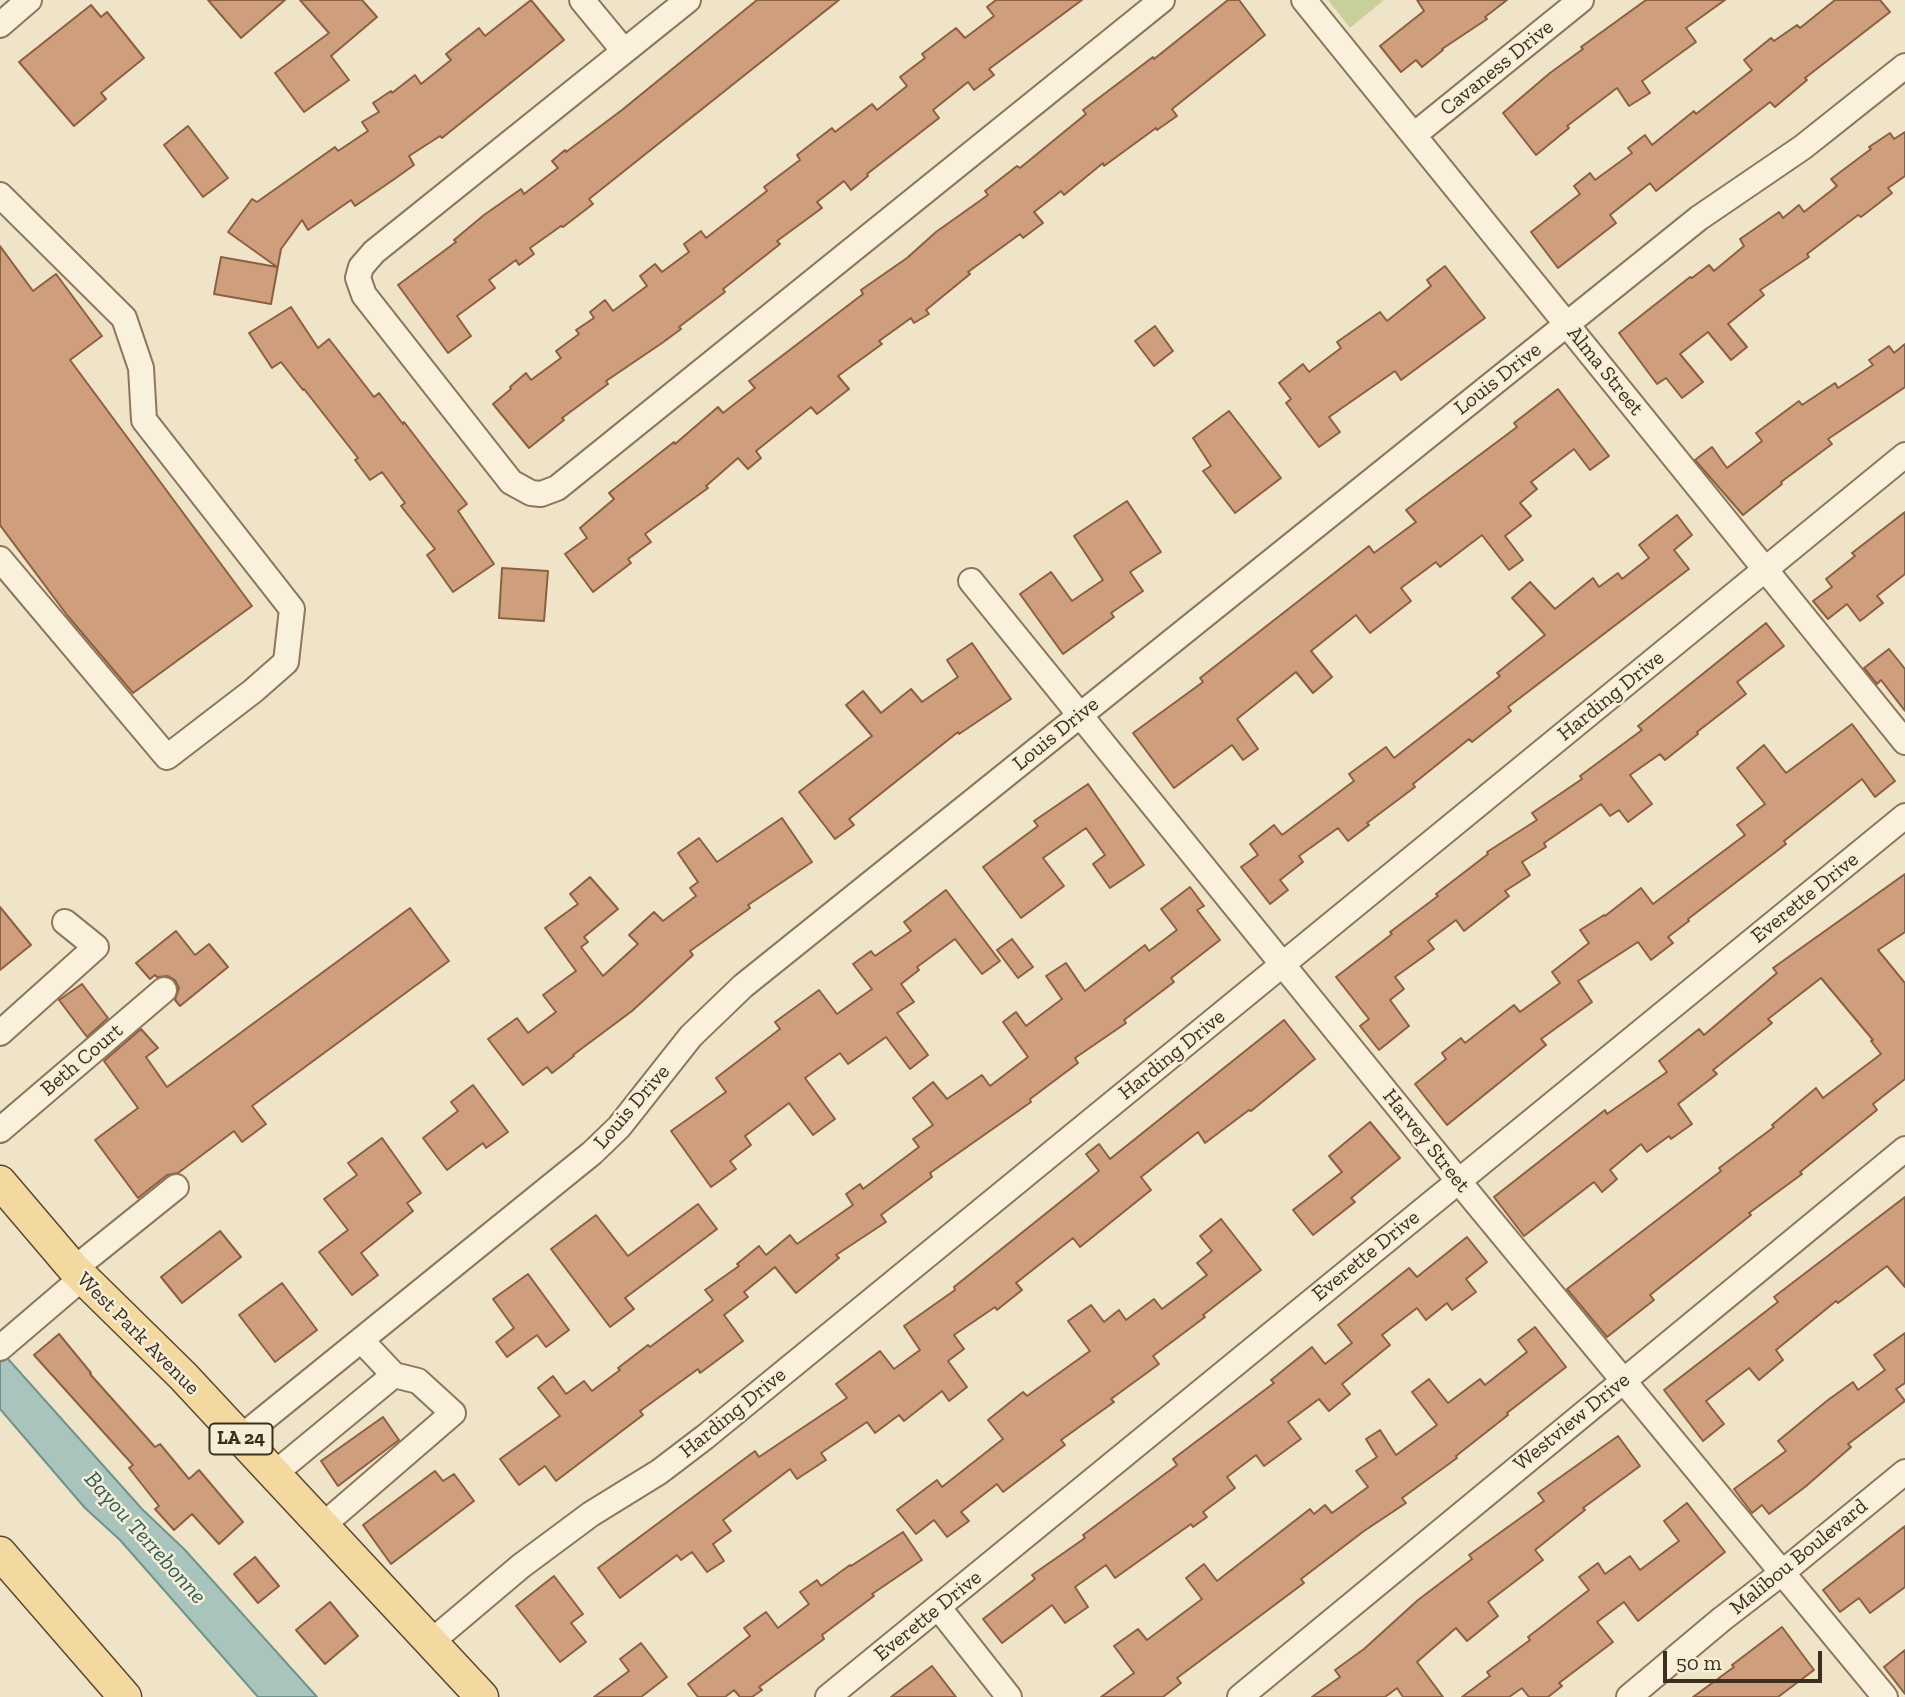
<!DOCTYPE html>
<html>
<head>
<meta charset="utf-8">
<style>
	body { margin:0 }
	#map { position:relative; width:1905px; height:1697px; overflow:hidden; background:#f0e4c8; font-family:"Zilla Slab",serif }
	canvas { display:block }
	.scale { position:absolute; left:1663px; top:1651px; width:159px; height:32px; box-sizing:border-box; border:4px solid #3d2e20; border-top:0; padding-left:9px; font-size:21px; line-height:24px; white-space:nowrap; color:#3d2e20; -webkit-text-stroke:5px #f7eed8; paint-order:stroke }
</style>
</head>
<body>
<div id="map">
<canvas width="1905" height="1697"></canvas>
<div class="scale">50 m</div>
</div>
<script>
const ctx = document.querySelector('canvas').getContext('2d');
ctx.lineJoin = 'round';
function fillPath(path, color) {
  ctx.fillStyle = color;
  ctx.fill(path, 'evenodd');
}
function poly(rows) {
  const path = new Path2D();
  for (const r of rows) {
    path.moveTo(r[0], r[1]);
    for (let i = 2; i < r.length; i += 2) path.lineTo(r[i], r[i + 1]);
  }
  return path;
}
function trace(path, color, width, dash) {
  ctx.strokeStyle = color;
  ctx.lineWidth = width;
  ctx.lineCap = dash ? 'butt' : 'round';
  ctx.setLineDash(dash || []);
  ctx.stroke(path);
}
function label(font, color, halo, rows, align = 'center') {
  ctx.font = font + ' "Zilla Slab",serif';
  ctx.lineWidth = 5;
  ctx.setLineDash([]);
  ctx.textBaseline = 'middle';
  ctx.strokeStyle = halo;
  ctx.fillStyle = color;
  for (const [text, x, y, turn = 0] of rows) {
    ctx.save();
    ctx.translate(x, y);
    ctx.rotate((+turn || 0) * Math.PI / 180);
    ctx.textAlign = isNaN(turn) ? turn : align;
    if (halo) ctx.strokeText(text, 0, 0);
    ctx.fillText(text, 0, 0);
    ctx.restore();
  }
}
fillPath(poly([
	[1328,0,1384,0,1350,28]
]), '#c9cf9b');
const water = poly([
	[0,1350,142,1509,185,1550,317,1697,258,1697,120,1540,85,1508,0,1409,0,1350]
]);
fillPath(water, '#a9c4bc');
trace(water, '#6f938a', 2);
const building = poly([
	[208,0,285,0,241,38,208,0],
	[300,0,362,0,377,17,331,56,349,80,304,112,275,73,329,33,300,0],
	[531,0,564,40,442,138,440,136,409,156,414,165,393,180,355,206,351,200,308,230,302,220,281,249,271,304,214,294,221,257,277,267,228,232,252,199,257,202,335,147,338,151,368,131,362,122,379,112,373,103,391,91,392,93,415,75,421,84,451,60,446,54,479,28,485,36,531,0],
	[757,0,839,0,589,199,593,204,563,227,561,226,530,248,534,254,519,265,516,260,489,280,495,288,457,316,471,336,448,353,398,285,456,242,454,240,484,215,521,189,524,194,558,168,552,161,565,150,566,152,622,110,757,0],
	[996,0,1082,0,989,69,994,75,974,90,968,82,933,110,939,118,867,174,868,176,851,190,844,181,817,202,822,208,777,241,780,244,723,289,725,292,679,327,681,329,662,343,606,381,608,384,562,418,564,420,529,448,493,404,511,389,510,387,526,373,531,380,561,358,556,351,579,334,576,330,594,318,590,312,605,300,613,311,647,286,640,276,655,264,662,272,689,252,684,244,701,231,706,238,767,191,764,187,800,160,797,155,832,128,835,132,872,104,877,110,907,86,900,77,925,58,922,54,956,28,965,38,994,16,987,7,996,0],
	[1228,0,1239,0,1265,35,1172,109,1177,116,1157,130,1156,128,1104,166,1103,163,1064,195,1061,191,1034,212,1043,223,1023,238,1020,234,968,272,970,274,926,310,929,314,914,323,911,318,879,341,882,344,838,376,849,389,817,414,811,407,756,451,761,458,748,469,738,458,706,486,708,488,645,534,651,542,628,559,631,563,593,592,565,554,587,538,580,528,614,499,609,493,674,442,675,444,718,407,723,413,755,388,749,381,863,294,861,290,907,258,936,232,988,195,985,191,1017,166,1020,168,1086,114,1083,110,1153,57,1154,59,1228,0],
	[1417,0,1507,0,1485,17,1487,19,1442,49,1443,50,1422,67,1416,60,1401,72,1380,46,1424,11,1417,0],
	[1646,0,1725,0,1686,28,1696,42,1642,81,1650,93,1629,106,1617,88,1567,126,1569,128,1536,155,1503,113,1550,73,1583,49,1581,47,1646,0],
	[1835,0,1880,0,1890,12,1805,78,1807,80,1775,107,1770,102,1656,191,1650,183,1610,215,1616,223,1558,268,1531,232,1580,194,1574,186,1590,173,1595,180,1632,153,1628,148,1645,135,1652,145,1694,111,1696,114,1752,70,1744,60,1771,38,1774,41,1797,25,1800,28,1835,0],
	[91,5,101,17,107,12,144,58,101,93,106,99,74,126,19,62,91,5],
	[188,126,228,178,203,197,164,145,188,126],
	[1905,132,1905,176,1888,188,1892,193,1861,217,1858,215,1807,254,1809,257,1760,290,1764,295,1728,324,1747,347,1731,360,1708,332,1680,354,1703,382,1682,398,1666,378,1657,384,1619,333,1690,277,1692,278,1709,265,1714,271,1744,246,1740,239,1779,212,1783,218,1799,205,1804,212,1837,186,1831,179,1871,149,1869,147,1890,133,1894,139,1905,132],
	[0,246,33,291,56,274,102,336,70,360,252,606,133,693,67,615,0,525,0,246],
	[1445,266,1485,318,1401,380,1395,371,1329,417,1340,432,1319,447,1286,403,1291,399,1279,383,1303,364,1309,372,1341,348,1337,342,1380,312,1387,321,1431,286,1427,280,1445,266],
	[291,307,318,348,329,339,374,397,379,393,403,424,404,422,467,504,458,511,494,564,453,592,427,555,435,549,401,506,405,503,382,472,370,480,355,460,358,458,304,389,303,390,281,362,272,368,249,333,291,307],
	[1155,326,1173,351,1154,366,1135,341,1155,326],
	[1905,344,1905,387,1828,439,1832,444,1781,482,1782,484,1743,515,1695,460,1712,447,1727,468,1762,441,1756,433,1799,401,1802,405,1835,383,1838,388,1873,365,1869,360,1889,346,1894,353,1905,344],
	[1558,389,1609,456,1590,470,1574,449,1531,482,1537,489,1520,503,1531,516,1505,536,1523,560,1509,570,1482,535,1440,567,1436,562,1401,588,1411,601,1370,633,1356,615,1311,651,1332,677,1313,693,1296,672,1237,719,1258,749,1243,760,1232,745,1174,788,1133,733,1203,682,1200,678,1369,546,1374,553,1416,522,1406,510,1517,427,1514,423,1558,389],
	[1229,411,1281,478,1235,513,1203,471,1211,466,1193,438,1229,411],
	[1127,501,1161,552,1130,572,1143,591,1111,613,1114,617,1063,654,1020,594,1051,572,1072,601,1103,580,1074,536,1127,501],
	[1905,512,1905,574,1877,596,1883,603,1860,621,1847,604,1828,619,1813,601,1832,587,1826,579,1855,556,1852,553,1905,512],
	[1677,515,1692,535,1674,550,1689,569,1508,707,1511,711,1472,742,1469,739,1413,784,1415,787,1367,823,1369,825,1348,841,1338,828,1299,856,1303,862,1280,880,1288,890,1270,904,1241,867,1258,855,1250,844,1274,825,1282,835,1354,781,1349,774,1386,747,1394,758,1500,676,1497,673,1545,635,1512,598,1530,582,1555,609,1593,578,1599,587,1618,573,1622,579,1649,558,1639,545,1677,515],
	[502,568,548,571,544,621,499,618,502,568],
	[1766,623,1784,646,1737,682,1746,694,1697,732,1698,734,1665,760,1660,754,1630,775,1652,804,1628,822,1619,810,1610,816,1601,804,1544,843,1546,847,1522,862,1530,875,1505,891,1509,896,1464,931,1456,920,1428,941,1434,949,1395,977,1404,989,1390,1000,1409,1026,1379,1050,1360,1026,1369,1019,1336,977,1392,934,1390,932,1438,896,1436,894,1488,854,1487,852,1537,820,1532,813,1582,779,1580,776,1642,730,1638,726,1766,623],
	[972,643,1011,699,959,734,958,732,849,819,854,825,835,839,799,792,872,736,846,705,863,691,881,713,911,689,922,702,958,677,947,660,972,643],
	[1889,649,1905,669,1905,711,1881,680,1877,684,1864,668,1889,649],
	[1852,724,1895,781,1875,797,1862,779,1784,841,1786,844,1688,919,1689,921,1668,937,1673,943,1651,960,1638,942,1578,981,1592,1002,1541,1039,1546,1045,1447,1125,1415,1084,1446,1059,1442,1053,1461,1038,1465,1043,1514,1005,1520,1012,1560,983,1552,972,1589,943,1580,930,1604,915,1605,916,1641,888,1653,904,1745,835,1737,825,1765,804,1737,768,1764,745,1786,773,1852,724],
	[1088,784,1144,865,1110,888,1093,864,1105,855,1086,828,1043,858,1064,886,1021,918,983,867,1038,826,1034,821,1088,784],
	[782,818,812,862,748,905,750,908,690,951,693,955,632,1011,573,1055,574,1056,552,1073,547,1067,523,1085,488,1039,517,1018,528,1033,556,1012,543,995,576,971,545,928,578,904,570,894,590,877,618,909,584,937,588,942,581,947,603,976,638,944,629,935,654,912,663,921,696,896,690,888,698,882,678,853,699,838,717,862,782,818],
	[1905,874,1905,932,1878,950,1905,983,1905,1079,1873,1104,1877,1110,1800,1172,1802,1174,1749,1213,1751,1215,1650,1295,1654,1300,1607,1337,1567,1289,1721,1171,1719,1168,1774,1127,1772,1125,1816,1088,1823,1098,1881,1054,1871,1041,1873,1040,1821,978,1768,1019,1772,1023,1713,1070,1717,1074,1678,1104,1692,1124,1671,1139,1669,1136,1647,1152,1641,1144,1610,1170,1617,1179,1602,1192,1594,1182,1524,1236,1494,1197,1605,1110,1607,1114,1667,1072,1659,1061,1699,1029,1704,1035,1777,973,1773,968,1905,874],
	[1190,887,1204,906,1197,910,1220,940,1171,978,1174,982,1124,1020,1126,1023,1075,1058,1078,1063,1030,1099,1031,1102,930,1173,932,1177,881,1215,886,1222,836,1255,839,1258,796,1293,775,1267,744,1292,748,1297,724,1315,743,1341,700,1373,698,1369,640,1411,643,1415,556,1481,545,1466,519,1485,500,1459,560,1416,538,1388,553,1376,566,1394,584,1381,592,1391,620,1370,618,1368,648,1345,650,1347,713,1300,705,1290,739,1266,737,1264,759,1246,766,1255,790,1235,797,1244,853,1205,846,1194,860,1184,863,1189,919,1147,913,1139,933,1125,913,1098,933,1082,947,1099,982,1075,990,1086,1028,1057,1003,1022,1016,1012,1026,1026,1062,999,1046,976,1066,963,1085,991,1145,945,1149,951,1177,930,1161,909,1190,887],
	[946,890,1000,961,982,974,955,939,917,967,919,970,901,984,914,1002,897,1013,928,1055,910,1069,886,1037,848,1064,840,1053,805,1078,835,1119,813,1135,789,1103,745,1136,751,1145,730,1161,736,1169,711,1187,671,1131,726,1092,716,1078,780,1029,775,1022,819,990,837,1014,872,989,853,964,871,951,875,956,911,931,904,922,946,890],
	[0,907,31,945,0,970,0,907],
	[410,908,449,961,252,1106,266,1124,242,1142,234,1131,178,1173,167,1175,138,1198,95,1140,138,1108,104,1061,141,1029,158,1048,146,1057,167,1087,410,908],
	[176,931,195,955,209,944,228,967,180,1006,175,1000,179,988,175,980,168,976,157,977,155,975,150,979,136,963,176,931],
	[1012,939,1033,967,1018,978,997,950,1012,939],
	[82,984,108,1018,87,1037,59,1000,82,984],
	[1284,1020,1315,1059,1251,1111,1249,1110,1205,1143,1198,1132,1141,1177,1151,1190,1080,1247,1073,1238,1016,1283,1022,1290,997,1310,995,1307,954,1335,964,1349,948,1361,967,1387,949,1401,942,1391,904,1421,899,1415,875,1433,867,1422,821,1453,826,1460,797,1479,790,1469,723,1520,731,1531,713,1544,724,1561,707,1572,692,1552,681,1560,677,1555,620,1598,598,1568,755,1451,759,1457,847,1398,836,1384,880,1351,894,1369,920,1350,904,1326,955,1290,954,1287,1099,1171,1086,1154,1099,1144,1110,1159,1284,1020],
	[473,1085,508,1132,486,1148,483,1143,447,1170,423,1138,458,1111,451,1102,473,1085],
	[1370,1122,1400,1158,1351,1198,1355,1202,1313,1235,1293,1210,1342,1172,1329,1156,1370,1122],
	[382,1138,421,1193,407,1203,413,1211,361,1253,378,1275,352,1295,319,1252,348,1230,324,1199,357,1175,348,1163,382,1138],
	[1905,1197,1905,1287,1887,1266,1838,1303,1836,1301,1776,1350,1783,1360,1759,1380,1749,1368,1706,1401,1724,1424,1703,1441,1664,1390,1778,1302,1774,1297,1905,1197],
	[698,1204,717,1229,625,1298,634,1309,610,1327,551,1249,596,1215,628,1256,698,1204],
	[1221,1219,1261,1270,1203,1315,1205,1317,1153,1356,1159,1364,1111,1399,1114,1402,1061,1440,1065,1445,1003,1492,997,1484,961,1512,969,1521,947,1537,934,1520,916,1534,897,1510,937,1480,942,1487,1003,1439,988,1420,1023,1392,1027,1396,1090,1351,1068,1321,1091,1305,1104,1322,1119,1310,1126,1320,1154,1299,1162,1309,1207,1275,1197,1263,1212,1251,1200,1236,1221,1219],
	[220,1231,241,1257,182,1303,161,1277,220,1231],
	[1467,1237,1487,1262,1466,1279,1476,1292,1452,1310,1447,1303,1426,1320,1417,1308,1382,1335,1390,1345,1342,1384,1350,1394,1329,1411,1319,1399,1288,1422,1301,1439,1264,1466,1256,1455,1227,1477,1235,1488,1203,1512,1207,1517,1193,1527,1191,1524,1115,1578,1106,1565,1075,1587,1088,1607,1065,1623,1052,1605,1002,1643,983,1619,1035,1579,1032,1575,1085,1538,1083,1535,1177,1465,1173,1459,1274,1383,1271,1380,1312,1347,1325,1364,1352,1343,1338,1325,1409,1268,1417,1277,1467,1237],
	[528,1274,569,1330,546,1347,537,1335,507,1357,496,1342,514,1328,493,1299,528,1274],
	[282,1283,317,1330,275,1362,239,1315,282,1283],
	[1535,1327,1566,1367,1507,1413,1508,1415,1456,1456,1457,1458,1402,1498,1406,1503,1364,1531,1301,1579,1304,1583,1177,1678,1181,1683,1163,1697,1101,1697,1134,1673,1114,1646,1138,1629,1147,1640,1202,1599,1186,1578,1204,1564,1217,1581,1310,1509,1314,1514,1325,1505,1332,1513,1368,1487,1356,1471,1377,1457,1366,1439,1380,1430,1396,1455,1437,1425,1412,1392,1429,1379,1448,1403,1480,1379,1485,1385,1527,1352,1518,1340,1535,1327],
	[1905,1333,1905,1383,1896,1389,1905,1401,1848,1444,1851,1447,1805,1487,1769,1514,1762,1505,1752,1513,1734,1489,1786,1451,1778,1441,1828,1400,1853,1382,1858,1390,1885,1370,1874,1355,1905,1333],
	[59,1334,91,1373,90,1374,155,1447,160,1444,189,1479,199,1470,243,1522,219,1544,192,1514,174,1530,155,1509,159,1506,129,1468,133,1465,34,1355,59,1334],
	[383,1417,399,1440,338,1486,321,1461,383,1417],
	[1618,1436,1640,1466,1583,1508,1585,1510,1535,1550,1543,1560,1488,1602,1498,1616,1467,1641,1456,1628,1417,1662,1443,1697,1403,1697,1397,1688,1385,1697,1312,1697,1340,1677,1335,1670,1364,1649,1418,1600,1472,1559,1469,1555,1544,1501,1538,1493,1618,1436],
	[435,1471,443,1481,454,1474,474,1501,391,1564,363,1525,435,1471],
	[1687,1503,1725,1552,1638,1621,1624,1602,1597,1622,1613,1642,1559,1683,1562,1686,1548,1697,1529,1697,1522,1688,1509,1697,1462,1697,1490,1676,1487,1672,1530,1640,1528,1637,1589,1590,1579,1577,1598,1563,1605,1574,1630,1556,1640,1570,1679,1541,1664,1521,1687,1503],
	[1905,1526,1905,1587,1870,1613,1859,1598,1840,1612,1823,1590,1905,1526],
	[903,1532,922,1560,872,1594,874,1596,822,1635,824,1639,759,1687,762,1690,752,1697,740,1697,734,1690,725,1697,698,1697,688,1684,750,1636,744,1628,766,1612,778,1628,809,1604,800,1592,817,1580,821,1586,850,1565,851,1566,903,1532],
	[255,1557,279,1586,258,1603,234,1574,255,1557],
	[554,1576,583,1614,571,1623,586,1642,560,1662,516,1606,554,1576],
	[330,1602,358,1636,325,1664,296,1630,330,1602],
	[1782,1627,1814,1670,1778,1697,1693,1697,1734,1667,1732,1665,1782,1627],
	[641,1643,667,1677,641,1697,594,1697,629,1671,620,1659,641,1643],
	[1905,1650,1905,1694,1884,1667,1905,1650],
	[932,1666,956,1697,891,1697,932,1666]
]);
fillPath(building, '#cf9f7d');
trace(building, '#8d5f41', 2);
const minor = poly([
	[582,0,624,51],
	[688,0,374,252,361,267,358,278,364,295,511,482,531,493,541,494,557,488,1162,0],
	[1304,0,1905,742],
	[0,25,29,0],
	[1414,135,1581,0],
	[0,195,124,318,141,368,144,420,292,609,286,662,253,691,167,757,0,559],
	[971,581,1474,1200,1885,1697],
	[0,1033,96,947,65,922],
	[0,1130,164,990],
	[74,1269,176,1187],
	[0,1348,82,1278],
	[240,1438,592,1153,619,1127,691,1036,743,986,1699,218,1803,147,1905,66],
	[274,1474,394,1375,361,1340],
	[322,1526,453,1413,418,1381,394,1375],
	[938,1607,1009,1697],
	[431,1642,521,1566,591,1514,659,1472,705,1437,1905,455],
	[828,1697,1905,816],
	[1240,1697,1905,1149],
	[1629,1697,1722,1619,1783,1572,1905,1472]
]);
const major = poly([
	[0,1182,74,1269,183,1376,482,1697],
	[0,1553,125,1697]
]);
trace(minor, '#8d765c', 28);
trace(major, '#5b4430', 35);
trace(minor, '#faf1dc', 24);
trace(major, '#f3d9a0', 32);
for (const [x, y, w] of [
	[241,1439,63]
]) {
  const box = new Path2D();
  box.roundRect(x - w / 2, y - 15.5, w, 31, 5);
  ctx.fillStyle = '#f7eed8';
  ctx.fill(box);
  trace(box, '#3d2e20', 2);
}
label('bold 19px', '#3d2e20', null, [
	["LA 24",241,1439]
]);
label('21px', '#3d2e20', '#f7eed8', [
	["Cavaness Drive",1497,68,-39],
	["Alma Street",1605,371,51],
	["Louis Drive",1498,379,-38],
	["Harding Drive",1611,696,-39],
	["Louis Drive",1056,734,-39],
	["Everette Drive",1805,898,-39],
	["Harding Drive",1172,1055,-39],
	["Beth Court",82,1060,-40],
	["Louis Drive",632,1107,-49],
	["Harvey Street",1426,1141,51],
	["Everette Drive",1366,1256,-39],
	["West Park Avenue",138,1334,45],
	["Harding Drive",733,1413,-39],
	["Westview Drive",1572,1422,-39],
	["Malibou Boulevard",1799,1557,-39],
	["Everette Drive",928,1616,-39]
]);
label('italic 23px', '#2f5d5a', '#f7eed8', [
	["Bayou Terrebonne",145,1538,48]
]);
</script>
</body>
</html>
